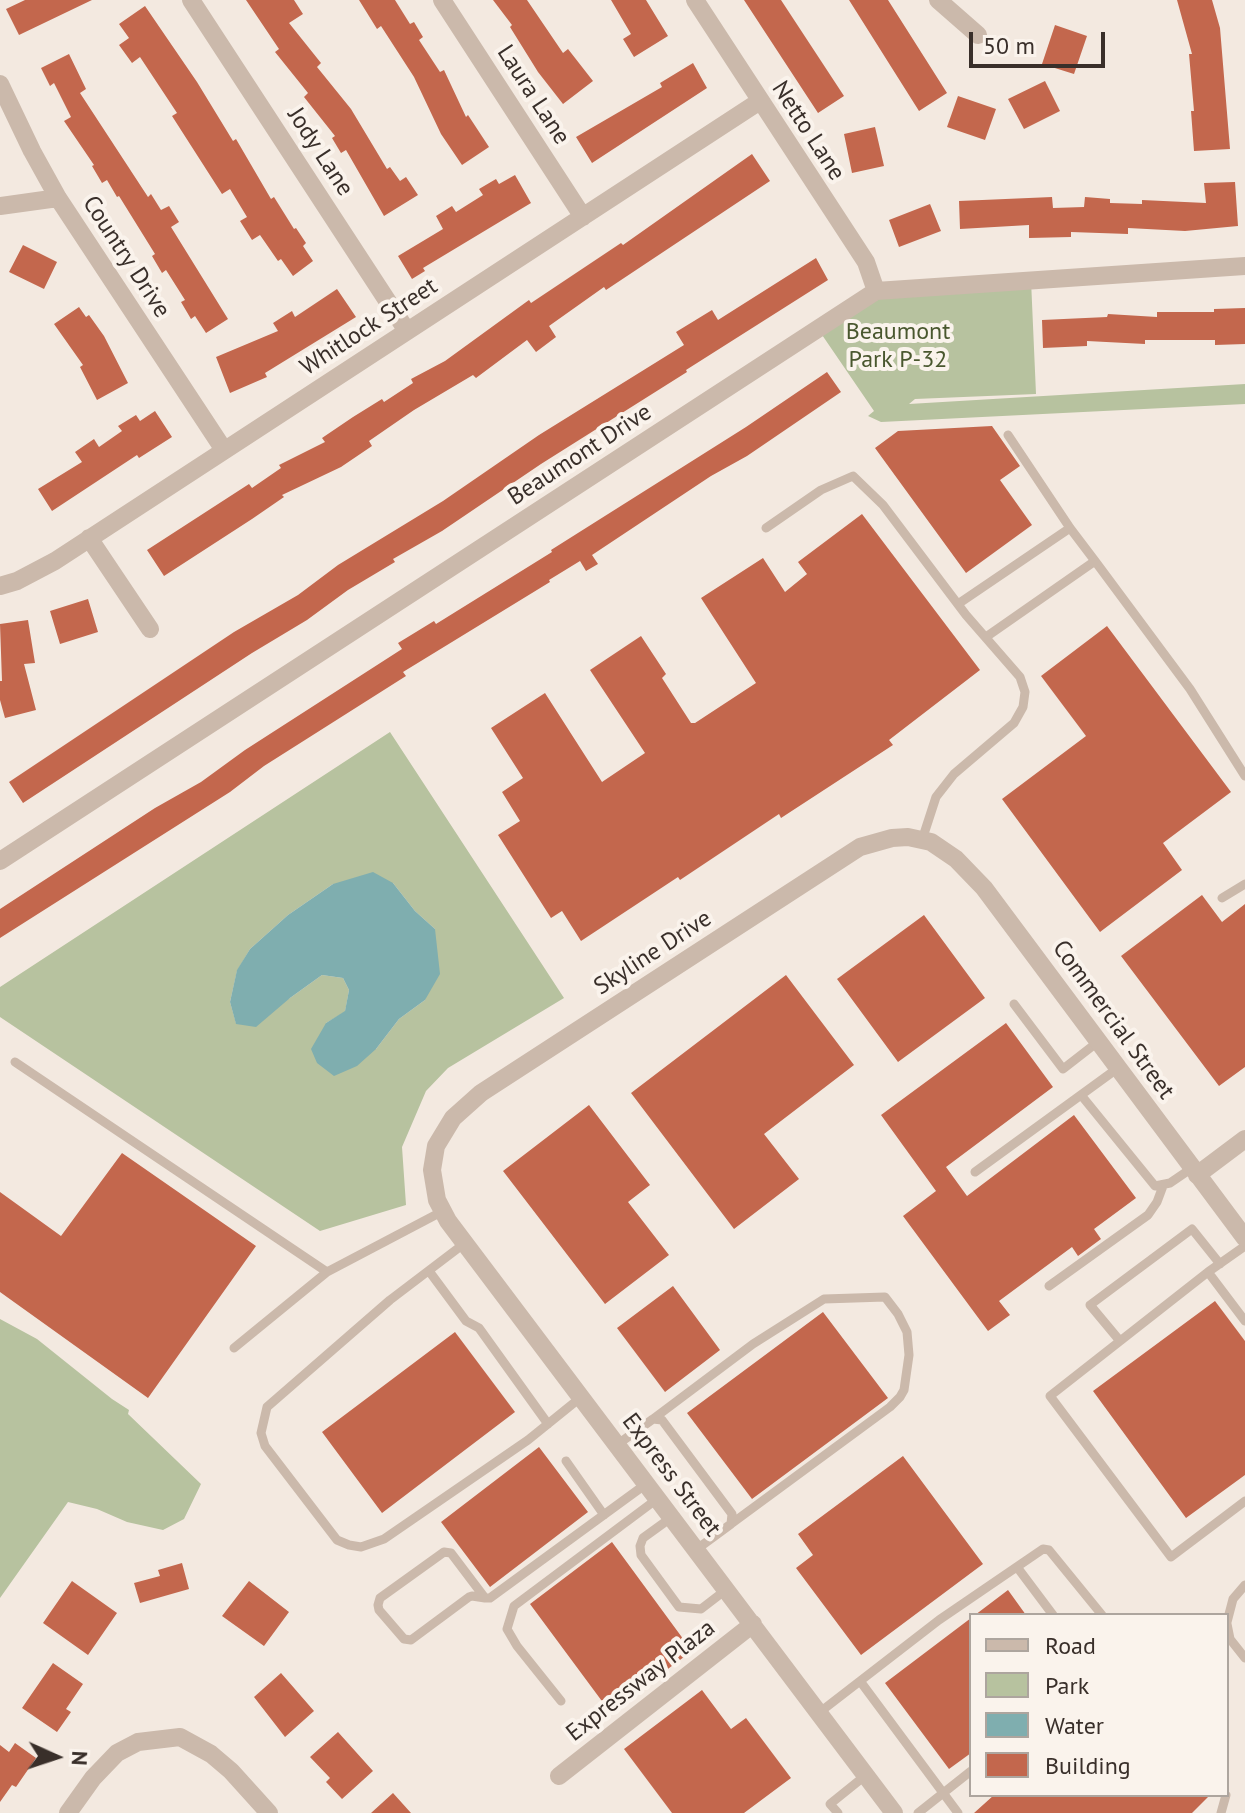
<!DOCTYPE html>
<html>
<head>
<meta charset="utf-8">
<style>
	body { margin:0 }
	#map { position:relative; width:1245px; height:1813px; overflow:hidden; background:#f3e9e0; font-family:"PT Sans",sans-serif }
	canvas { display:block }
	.legend { position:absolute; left:969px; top:1613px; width:260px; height:184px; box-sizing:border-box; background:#faf3ec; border:2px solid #ada59e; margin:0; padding:10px 14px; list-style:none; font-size:24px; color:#392f2a }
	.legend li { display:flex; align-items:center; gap:16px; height:40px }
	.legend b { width:40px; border:2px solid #ada59e }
	.north { position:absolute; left:16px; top:1717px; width:80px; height:80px; -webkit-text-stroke:6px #faf3ec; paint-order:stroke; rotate:93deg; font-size:22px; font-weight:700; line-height:32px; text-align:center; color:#392f2a }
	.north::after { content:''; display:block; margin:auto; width:28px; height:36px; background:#392f2a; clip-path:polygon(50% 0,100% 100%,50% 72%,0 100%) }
	.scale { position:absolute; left:969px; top:32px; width:136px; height:36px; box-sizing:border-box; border:4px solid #392f2a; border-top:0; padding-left:10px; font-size:24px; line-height:28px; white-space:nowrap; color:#392f2a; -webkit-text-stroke:6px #faf3ec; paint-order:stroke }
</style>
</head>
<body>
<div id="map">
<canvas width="1245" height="1813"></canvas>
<ul class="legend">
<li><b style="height:10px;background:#cbb9ab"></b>Road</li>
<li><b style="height:22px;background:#b7c29f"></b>Park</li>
<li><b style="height:22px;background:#7faeaf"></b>Water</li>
<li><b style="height:22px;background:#c3674d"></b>Building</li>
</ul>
<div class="north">N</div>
<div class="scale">50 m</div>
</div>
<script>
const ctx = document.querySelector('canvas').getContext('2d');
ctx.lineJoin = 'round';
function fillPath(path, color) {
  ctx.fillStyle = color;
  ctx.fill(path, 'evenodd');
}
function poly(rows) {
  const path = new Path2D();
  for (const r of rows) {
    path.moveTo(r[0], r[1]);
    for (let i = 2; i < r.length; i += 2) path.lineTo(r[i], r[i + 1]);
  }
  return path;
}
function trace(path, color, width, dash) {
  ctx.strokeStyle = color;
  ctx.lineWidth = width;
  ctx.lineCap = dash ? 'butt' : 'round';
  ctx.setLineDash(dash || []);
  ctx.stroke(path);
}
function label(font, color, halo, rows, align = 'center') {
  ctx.font = font + ' "PT Sans",sans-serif';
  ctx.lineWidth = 8;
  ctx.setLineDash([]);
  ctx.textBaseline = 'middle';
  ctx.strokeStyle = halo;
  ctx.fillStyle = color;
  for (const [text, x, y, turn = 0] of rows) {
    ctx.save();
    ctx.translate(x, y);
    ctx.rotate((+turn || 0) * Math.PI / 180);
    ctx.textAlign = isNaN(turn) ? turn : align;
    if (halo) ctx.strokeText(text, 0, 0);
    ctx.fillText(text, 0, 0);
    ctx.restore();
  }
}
fillPath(poly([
	[1031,280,1036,394,915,399,909,404,1245,384,1245,404,881,422,868,416,874,411,818,329,876,291],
	[390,732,564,998,448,1068,426,1091,402,1147,406,1205,320,1231,0,1017,0,987],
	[393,883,415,911,435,929,425,1000,399,1019,376,1049,326,1023,345,1012,349,990,343,978,322,975,290,998,236,1023,230,1002,237,971,250,949,288,915,333,884],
	[0,1319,37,1339,112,1399,129,1410,128,1414,201,1484,184,1519,163,1530,127,1522,97,1509,68,1502,0,1598]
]), '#b7c29f');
fillPath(poly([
	[373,872,393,883,415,911,435,929,440,974,425,1000,399,1019,376,1049,357,1066,334,1076,317,1063,311,1049,326,1023,345,1011,349,990,343,978,322,975,290,998,256,1027,236,1024,230,1002,237,970,250,949,288,915,333,884]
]), '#7faeaf');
fillPath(poly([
	[25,0,92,0,19,35,6,9],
	[246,0,294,0,303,14,289,23,321,63,317,67,351,109,387,169,390,167,400,181,406,177,418,195,384,216,346,150,341,153,332,138,335,136,304,97,308,93,275,52,279,49],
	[359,0,395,0,410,24,414,22,423,37,419,40,440,72,444,70,466,117,468,115,489,147,462,165,441,134,414,77,381,26,377,29],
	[493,0,527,0,563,53,568,49,593,81,563,104,538,72,510,27,512,25],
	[611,0,646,0,668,36,634,57,623,39,631,34],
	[744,0,781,0,844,96,818,113],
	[849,0,888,0,947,93,919,111],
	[1177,0,1212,0,1220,28,1230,149,1194,151,1191,111,1194,111,1189,54,1192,54],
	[145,6,197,82,233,141,236,139,271,199,274,197,294,229,296,228,306,243,303,246,313,261,293,276,281,259,278,261,260,235,252,240,240,221,247,217,230,189,222,194,172,116,177,113,140,57,132,63,119,45,129,38,119,24],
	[1055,25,1087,36,1074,74,1042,64],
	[69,54,86,89,80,93,148,197,151,194,161,210,169,206,179,222,171,227,228,319,206,333,195,316,191,319,181,302,185,300,166,270,162,273,152,256,155,254,119,196,117,197,107,180,102,183,92,166,94,165,64,121,71,117,54,83,50,86,41,68],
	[693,63,707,88,592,163,576,137,662,87,660,83],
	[1045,81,1060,111,1024,129,1008,99],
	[958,96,996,109,985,140,947,127],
	[875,127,884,166,852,173,844,134],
	[752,154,770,181,606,290,604,287,549,326,556,337,536,352,527,340,476,378,473,375,414,410,369,441,372,446,341,467,282,495,284,497,252,519,164,576,147,550,249,484,252,488,281,468,279,465,325,442,322,438,353,417,382,399,384,402,413,383,411,379,445,361,529,300,531,303,621,243,623,245],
	[515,175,531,203,423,268,425,271,412,279,398,256,443,229,436,216,452,206,456,212,483,195,479,189,496,179,499,184],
	[1235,182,1238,226,1185,231,1128,228,1128,234,1071,232,1071,237,1029,238,1029,225,960,229,959,201,1052,197,1053,208,1084,207,1085,197,1110,199,1110,203,1142,204,1142,200,1206,203,1204,183],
	[930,204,941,231,899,247,889,220],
	[23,245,57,262,44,289,9,272],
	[816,258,828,280,686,370,687,372,541,464,442,531,393,559,395,562,348,590,307,620,252,653,23,803,9,782,234,632,298,595,338,565,443,501,539,435,684,345,676,332,712,310,718,320],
	[337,289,356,317,265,373,267,377,230,393,216,357,278,331,273,323,292,311,295,317],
	[79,307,86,317,89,315,104,336,128,383,97,400,80,367,83,365,54,324],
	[1245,308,1245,344,1215,345,1215,340,1145,340,1145,344,1087,341,1087,346,1043,348,1042,320,1107,317,1108,314,1157,317,1157,312,1214,312,1214,309],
	[827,372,841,392,747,456,711,476,592,555,598,564,586,571,580,561,549,580,550,582,403,672,406,676,264,766,230,792,0,938,0,909,155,808,201,782,245,750,402,649,398,643,434,621,436,624,552,552,551,550,746,427],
	[155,411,172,437,139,458,137,455,52,511,38,489,82,462,75,452,94,439,99,447,122,431,118,426,136,415,140,421],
	[992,426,1020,466,1000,480,1032,525,966,573,875,448,898,431],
	[862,514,980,670,889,740,893,745,781,818,779,814,680,880,678,877,581,941,562,911,551,918,498,835,520,821,502,792,523,778,491,728,545,693,602,782,645,753,590,670,641,636,666,674,662,678,691,723,695,723,756,683,701,598,763,558,785,592,807,574,798,562],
	[88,599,98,632,60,644,50,611],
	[28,620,35,663,24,664,36,710,5,718,0,700,0,681,2,681,0,624],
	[1107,626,1231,792,1163,843,1182,870,1100,932,1002,799,1086,736,1041,676],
	[1202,895,1222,922,1245,904,1245,1067,1219,1086,1121,956],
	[924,915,985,998,898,1062,837,979],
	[786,975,854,1065,764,1134,799,1179,734,1229,631,1093],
	[1006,1023,1053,1087,946,1167,967,1196,1074,1115,1136,1198,1094,1229,1101,1239,1078,1256,1072,1247,999,1301,1010,1315,988,1331,903,1216,936,1191,881,1115],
	[589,1105,650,1185,628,1202,669,1255,605,1304,503,1171],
	[122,1153,256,1246,148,1398,0,1292,0,1192,61,1236],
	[673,1286,720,1350,665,1392,617,1328],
	[1215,1301,1245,1341,1245,1475,1186,1518,1093,1391],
	[823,1312,888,1398,752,1499,687,1413],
	[455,1332,515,1412,382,1513,322,1432],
	[539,1447,588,1512,490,1587,441,1522],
	[903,1456,983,1564,861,1655,796,1568,813,1555,798,1534],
	[612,1542,692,1651,610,1712,530,1604],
	[182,1563,189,1589,140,1603,134,1583,160,1576,158,1570],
	[72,1581,117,1613,88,1655,43,1623],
	[249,1581,289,1612,264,1646,222,1616],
	[1008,1590,1026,1615,975,1615],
	[971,1618,971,1753,949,1769,885,1683],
	[53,1663,83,1684,66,1709,71,1712,57,1732,22,1708],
	[281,1673,314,1711,285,1737,254,1697],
	[702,1690,731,1729,746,1718,791,1778,744,1813,672,1813,624,1749],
	[338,1732,373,1771,342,1799,326,1782,330,1778,310,1757],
	[15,1743,36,1758,16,1787,12,1785,0,1802,0,1745,9,1752],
	[393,1793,411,1813,371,1813],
	[994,1795,1210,1795,1192,1813,974,1813]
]), '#c3674d');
trace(poly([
	[1008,435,1070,528,1095,561],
	[766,528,821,490,853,476,883,505,966,615,1020,677,1025,692,1023,707,1014,723,954,774,936,797,922,840],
	[958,604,1070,528],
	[986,637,1095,561,1190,689,1245,776],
	[1222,898,1245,884],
	[1014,1004,1063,1069,1099,1041],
	[15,1062,327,1272,443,1211],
	[1081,1095,1155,1186,1170,1183,1192,1168],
	[975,1172,1118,1068],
	[465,1243,390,1300,267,1407,261,1433,265,1446,337,1540,349,1545,361,1547,384,1539,528,1440,580,1398],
	[1245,1246,1208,1272,1050,1396,1171,1557,1245,1501],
	[429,1271,466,1321,479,1328,548,1424],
	[1208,1272,1245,1321],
	[1049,1286,1148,1215,1157,1202,1163,1186],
	[1120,1341,1090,1305,1192,1229,1220,1264],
	[234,1348,327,1272],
	[653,1419,753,1344,824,1299,885,1297,898,1314,907,1332,909,1355,904,1390,900,1397,890,1407,731,1524],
	[618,1444,653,1419,662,1420,732,1514,731,1524,697,1549],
	[566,1461,604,1515],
	[672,1517,643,1538,640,1546,641,1555,679,1607,701,1609,727,1589],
	[1017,1567,1053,1615],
	[485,1598,451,1553,444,1552,380,1598,378,1605,379,1610,404,1639,411,1640,469,1597,472,1596,485,1598,490,1598,646,1484],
	[1227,1622,1233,1599,1245,1585],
	[1227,1624,1230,1639,1245,1658],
	[860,1681,958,1813],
	[561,1701,517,1646,507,1629,514,1606,657,1499],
	[820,1712,939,1620,1043,1549,1049,1550,1102,1615],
	[838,1813,830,1804,866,1775],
	[918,1813,971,1771],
	[1221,1813,1226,1795]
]), '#cbb9ab', 9);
trace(poly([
	[191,0,407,331],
	[442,0,583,217],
	[695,0,866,262,876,291],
	[938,0,978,35],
	[0,84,32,151,58,198,224,450],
	[0,206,58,198],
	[89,538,150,629],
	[0,586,17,581,55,561,760,101],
	[0,861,876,291,1245,266],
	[1197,1175,1245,1139],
	[559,1776,753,1624],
	[68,1813,93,1778,117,1753,138,1742,180,1737,211,1754,231,1771,269,1813],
	[894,1813,448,1221,437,1200,432,1170,436,1146,453,1118,481,1093,860,847,892,838,908,837,931,842,956,859,984,888,1245,1238]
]), '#cbb9ab', 18);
label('24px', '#392f2a', '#faf3ec', [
	["Laura Lane",533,95,57],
	["Netto Lane",808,131,57],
	["Jody Lane",320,152,57],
	["Country Drive",126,257,57],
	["Whitlock Street",369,327,-33],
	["Beaumont Drive",580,455,-33],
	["Skyline Drive",653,953,-33],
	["Commercial Street",1113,1020,54],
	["Express Street",671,1475,53],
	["Expressway Plaza",641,1681,-38]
]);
label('24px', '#49572e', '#faf3ec', [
	["Beaumont",898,332],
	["Park P-32",898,360]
]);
</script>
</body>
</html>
